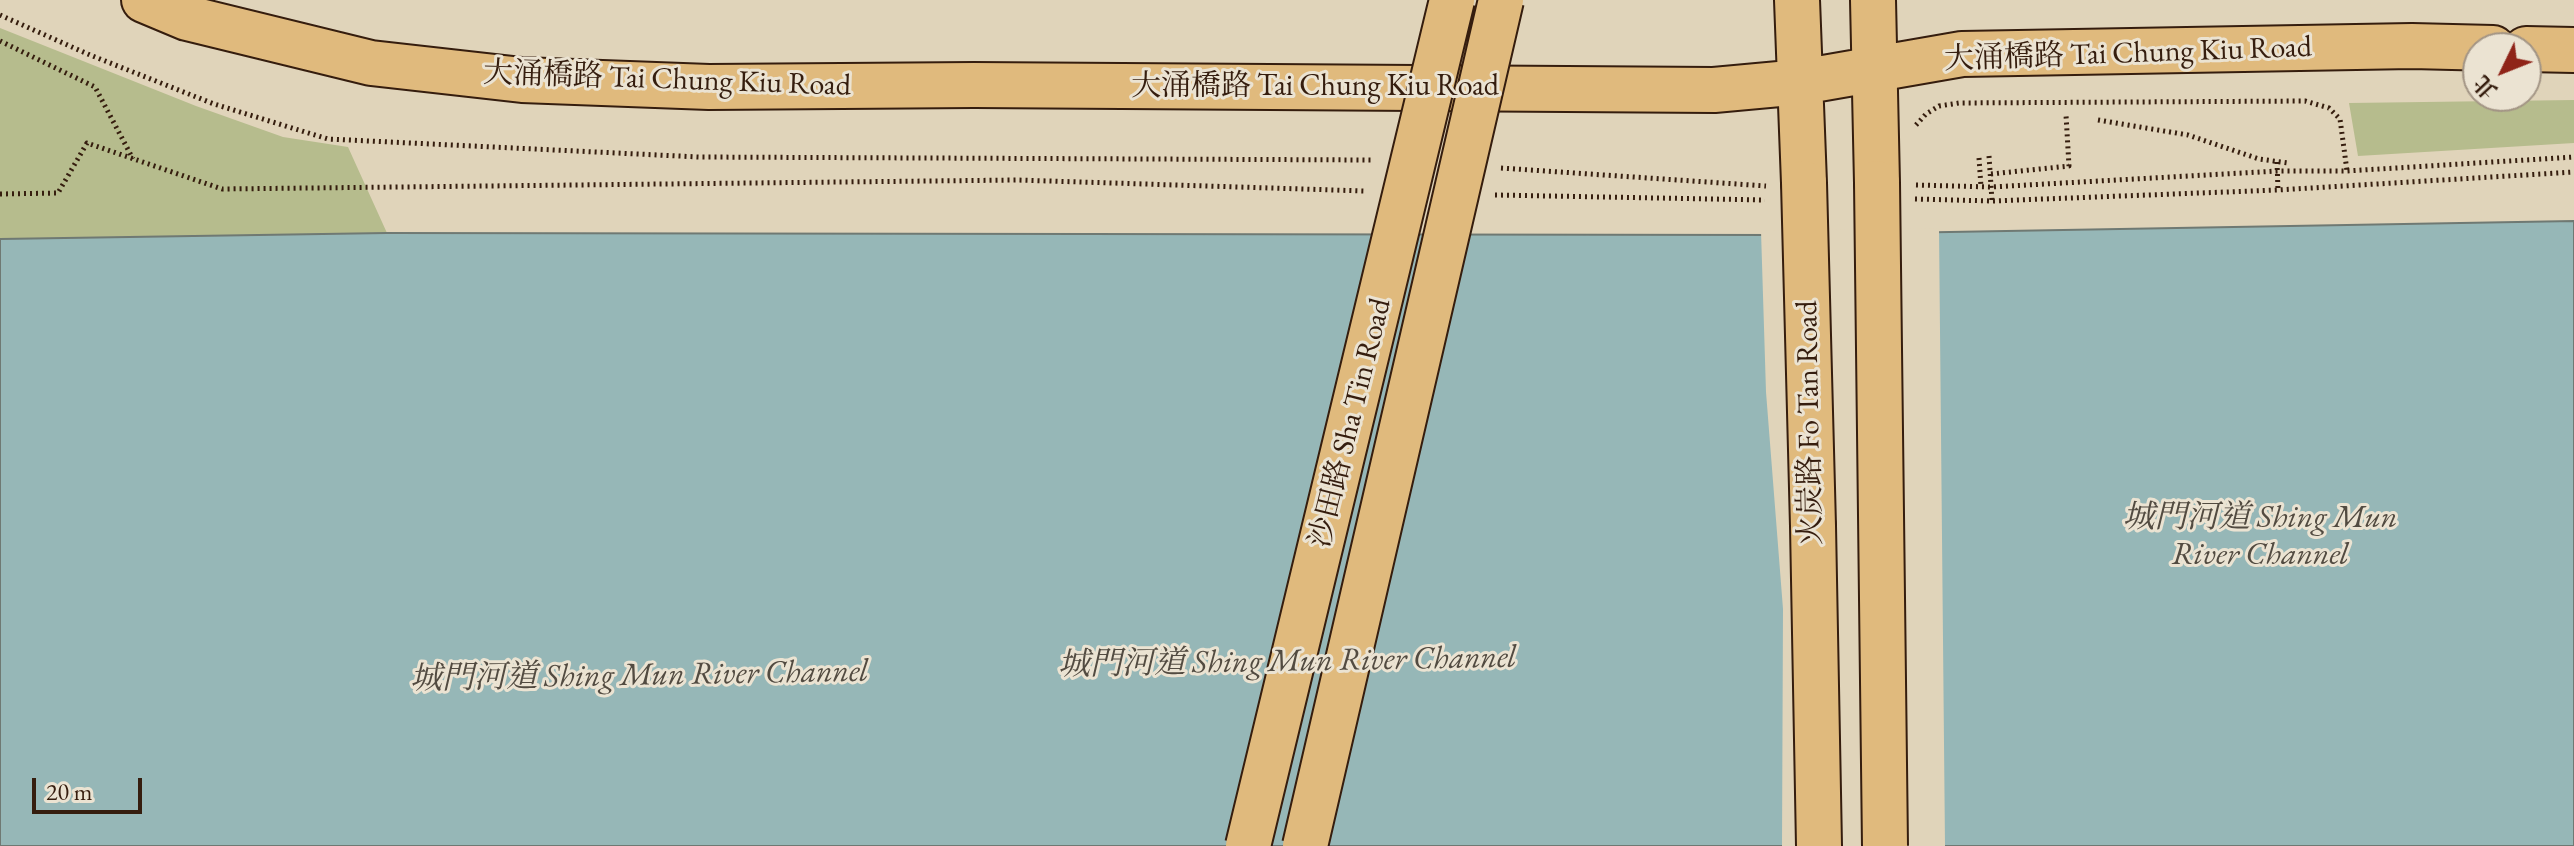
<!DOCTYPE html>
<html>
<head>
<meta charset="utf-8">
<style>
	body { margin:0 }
	#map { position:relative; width:2574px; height:846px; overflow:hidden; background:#e0d4ba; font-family:"EB Garamond","Noto Serif TC",serif }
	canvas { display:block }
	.north { position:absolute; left:2462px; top:32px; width:80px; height:80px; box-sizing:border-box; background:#ebe3d2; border:2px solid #a29484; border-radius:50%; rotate:227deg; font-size:22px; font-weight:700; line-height:32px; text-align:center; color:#351d0e }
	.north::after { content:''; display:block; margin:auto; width:28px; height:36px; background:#8f2418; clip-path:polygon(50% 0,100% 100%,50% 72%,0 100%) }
	.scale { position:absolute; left:32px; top:778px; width:110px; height:36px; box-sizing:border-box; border:4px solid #351d0e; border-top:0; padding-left:10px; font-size:24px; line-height:28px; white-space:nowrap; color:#351d0e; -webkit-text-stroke:6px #ebe3d2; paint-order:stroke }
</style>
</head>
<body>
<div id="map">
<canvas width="2574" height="846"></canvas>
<div class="north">北</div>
<div class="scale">20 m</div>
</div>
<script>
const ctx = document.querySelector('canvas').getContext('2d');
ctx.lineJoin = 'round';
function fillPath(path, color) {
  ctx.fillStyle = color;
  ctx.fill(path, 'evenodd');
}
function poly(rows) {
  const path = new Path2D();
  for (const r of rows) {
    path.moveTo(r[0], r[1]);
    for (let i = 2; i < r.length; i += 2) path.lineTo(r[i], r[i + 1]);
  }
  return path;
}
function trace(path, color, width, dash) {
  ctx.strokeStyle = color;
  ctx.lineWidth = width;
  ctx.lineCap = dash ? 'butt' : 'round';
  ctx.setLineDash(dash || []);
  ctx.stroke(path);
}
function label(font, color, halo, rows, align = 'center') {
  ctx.font = font + ' "EB Garamond","Noto Serif TC",serif';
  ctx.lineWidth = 6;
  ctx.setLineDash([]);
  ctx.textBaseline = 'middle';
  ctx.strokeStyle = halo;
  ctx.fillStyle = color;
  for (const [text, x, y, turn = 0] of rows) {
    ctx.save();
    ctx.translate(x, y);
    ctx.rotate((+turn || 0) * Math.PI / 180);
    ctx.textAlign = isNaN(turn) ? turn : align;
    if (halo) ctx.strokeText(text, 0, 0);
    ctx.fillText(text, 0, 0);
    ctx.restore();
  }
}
fillPath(poly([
	[0,28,196,106,283,137,348,147,387,233,0,239],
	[2574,100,2574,143,2358,156,2349,103]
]), '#b6bc8d');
const water = poly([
	[2574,221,2574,846,0,846,0,239,387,233,1779,235,2574,221]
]);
fillPath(water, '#96b7b7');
trace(water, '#6f7973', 2);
fillPath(poly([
	[1939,228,1945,846,1782,846,1783,609,1766,392,1761,231]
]), '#e0d4ba');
const major = poly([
	[144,0,187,18,371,63,522,80,709,87,974,85,1714,90,1801,82,1962,54,2412,46,2493,48],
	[1797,0,1804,183],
	[1873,0,1877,183],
	[2526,49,2574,50],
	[1813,526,1819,846]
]);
trace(major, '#351d0e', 48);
trace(poly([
	[0,15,90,55,214,104,328,139,699,157,1371,160],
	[0,41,95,87,133,159],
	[2098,120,2188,135,2259,159,2288,163],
	[1916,125,1926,114,1939,106,1959,103,2305,101,2329,108,2340,119,2347,171],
	[1989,156,1992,201],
	[1979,158,1981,187],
	[2277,162,2278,190],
	[1501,168,1766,186],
	[1991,174,2069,166,2066,115],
	[1916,185,1991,187,2278,171,2347,171,2574,157],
	[0,194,58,193,87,143,222,189,1017,180,1365,191],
	[1495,195,1765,200],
	[1915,199,1992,201,2278,190,2574,172]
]), '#351d0e', 5, [2, 4]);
trace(major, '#e0ba7d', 44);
const majorBridge = poly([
	[1804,183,1813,526],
	[1877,183,1885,846]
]);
const highwayBridge = poly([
	[1248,846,1452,0],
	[1305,846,1501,0]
]);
trace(majorBridge, '#351d0e', 48, []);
trace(highwayBridge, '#351d0e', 48, []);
trace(majorBridge, '#e0ba7d', 44);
trace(highwayBridge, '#e0ba7d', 44);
label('30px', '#351d0e', '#ebe3d2', [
	["大涌橋路 Tai Chung Kiu Road",2128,54,-2],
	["大涌橋路 Tai Chung Kiu Road",667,80,2],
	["大涌橋路 Tai Chung Kiu Road",1315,87],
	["沙田路 Sha Tin Road",1351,423,-76],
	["火炭路 Fo Tan Road",1810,423,-91]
]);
label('italic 32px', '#524b41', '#ebe3d2', [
	["城門河道 Shing Mun",2260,518],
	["River Channel",2260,555],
	["城門河道 Shing Mun River Channel",1287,662,-1],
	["城門河道 Shing Mun River Channel",639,676,-1]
]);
</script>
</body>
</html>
